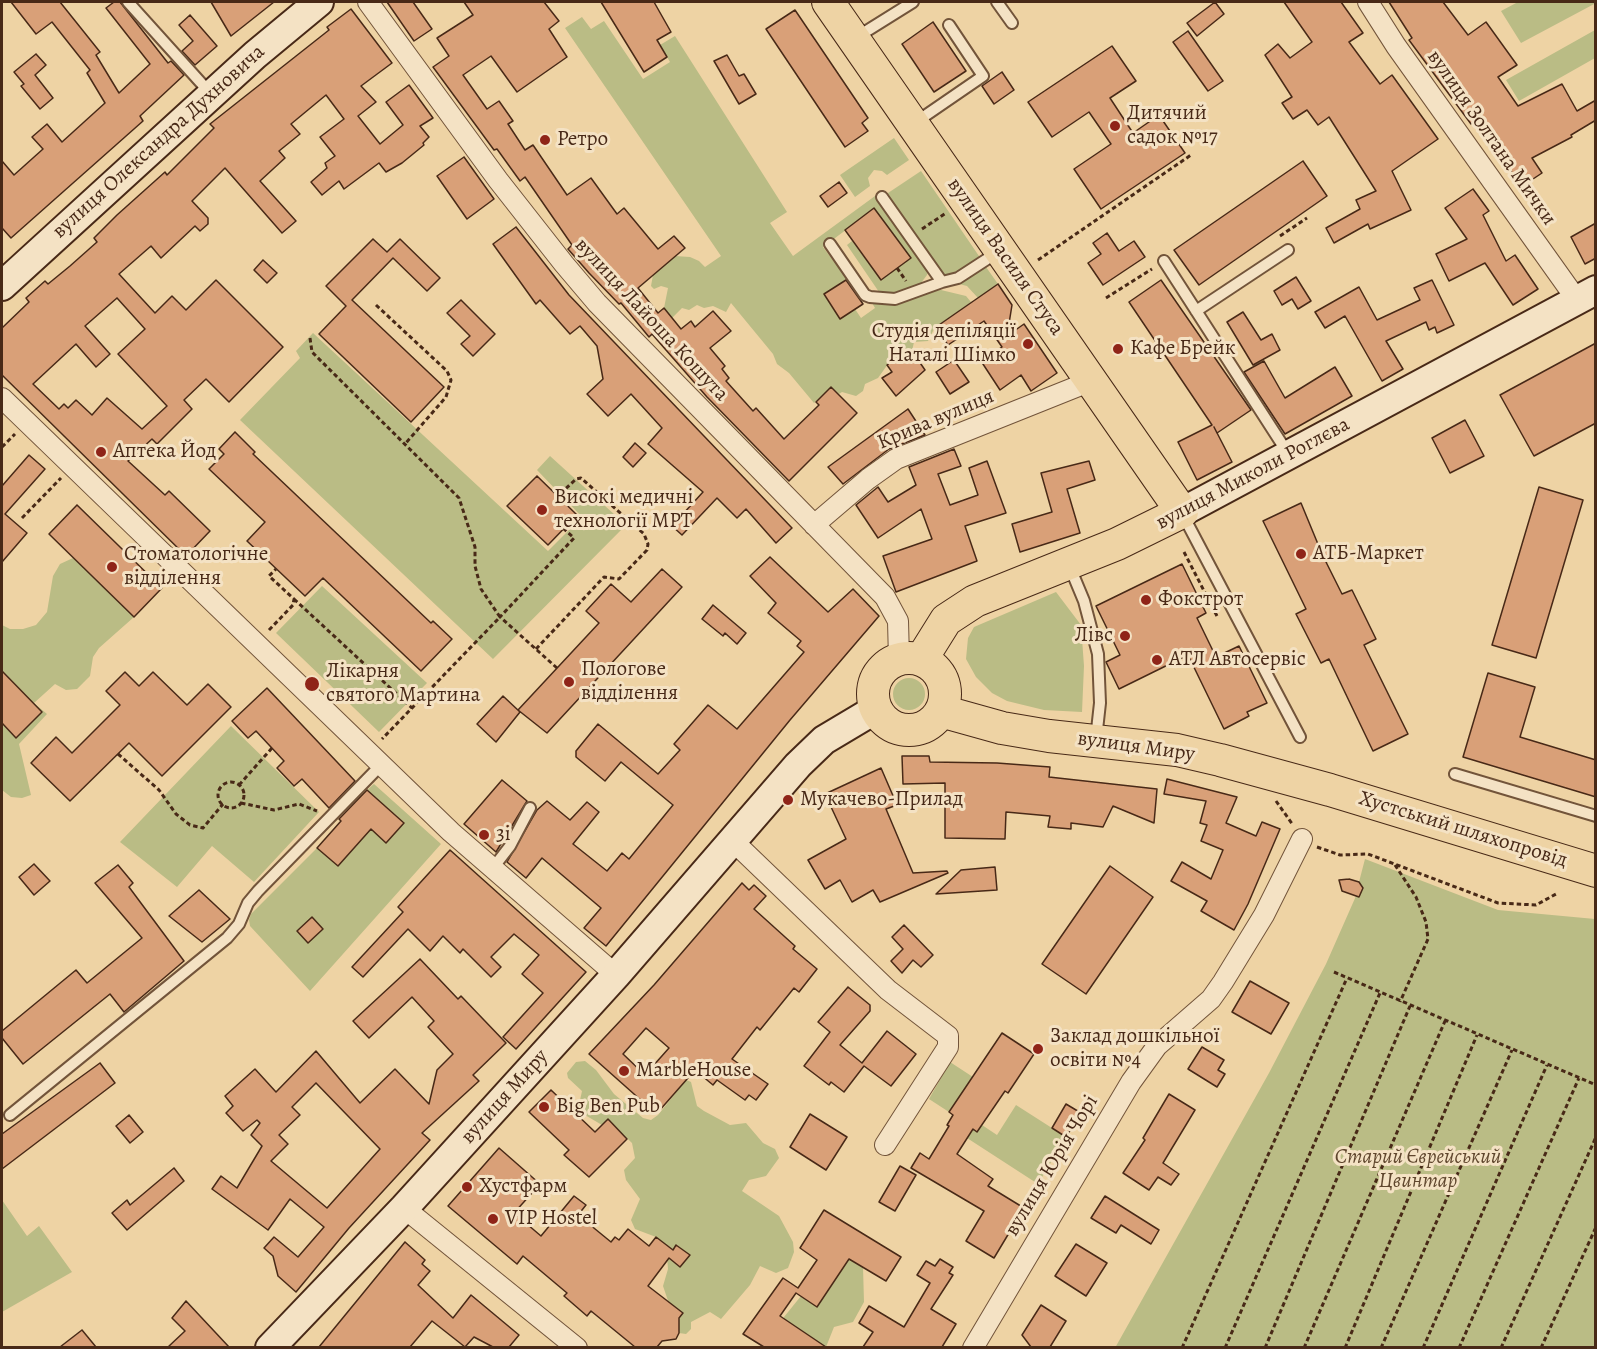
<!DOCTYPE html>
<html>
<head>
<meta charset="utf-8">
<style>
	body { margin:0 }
	#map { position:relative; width:1597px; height:1349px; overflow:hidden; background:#eed3a4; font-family:Alegreya,serif }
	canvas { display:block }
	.frame { position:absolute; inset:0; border:3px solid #482917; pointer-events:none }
</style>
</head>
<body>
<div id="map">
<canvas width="1597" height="1349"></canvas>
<div class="frame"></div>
</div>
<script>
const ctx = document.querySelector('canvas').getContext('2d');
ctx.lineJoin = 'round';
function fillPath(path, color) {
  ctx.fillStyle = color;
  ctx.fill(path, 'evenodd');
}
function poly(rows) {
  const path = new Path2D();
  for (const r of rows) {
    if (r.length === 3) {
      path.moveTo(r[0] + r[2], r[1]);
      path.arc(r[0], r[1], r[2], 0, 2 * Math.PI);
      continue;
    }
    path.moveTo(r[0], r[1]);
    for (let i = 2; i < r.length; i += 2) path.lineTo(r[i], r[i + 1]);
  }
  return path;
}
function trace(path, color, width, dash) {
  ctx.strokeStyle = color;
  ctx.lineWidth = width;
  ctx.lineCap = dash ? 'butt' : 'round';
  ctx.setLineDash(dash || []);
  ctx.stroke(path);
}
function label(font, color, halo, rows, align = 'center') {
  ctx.font = font + ' Alegreya,serif';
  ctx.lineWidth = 6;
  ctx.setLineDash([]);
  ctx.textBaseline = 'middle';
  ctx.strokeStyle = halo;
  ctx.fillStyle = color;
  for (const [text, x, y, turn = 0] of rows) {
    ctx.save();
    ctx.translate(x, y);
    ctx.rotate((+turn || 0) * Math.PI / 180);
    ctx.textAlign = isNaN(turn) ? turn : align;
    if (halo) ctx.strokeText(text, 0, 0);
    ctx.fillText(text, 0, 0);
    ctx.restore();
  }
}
fillPath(poly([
	[1518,2,1595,2,1596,3,1521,43,1501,11],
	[582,17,591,29,604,21,643,79,670,62,660,45,675,36,787,212,770,223,793,256,875,196,882,203,929,270,927,275,921,283,897,293,879,292,847,245,852,241,881,280,874,209,823,247,847,279,824,294,840,319,855,309,861,318,875,308,871,301,898,305,928,291,941,290,966,296,971,302,968,305,978,319,978,326,973,331,952,316,935,327,928,341,914,342,912,351,905,356,899,353,893,357,878,378,865,384,863,391,856,396,842,392,839,394,831,387,814,403,789,373,777,364,773,354,731,303,726,312,713,306,704,308,697,305,689,310,682,308,672,318,664,308,668,288,661,286,654,289,651,286,653,275,675,256,690,257,699,261,705,267,721,256,565,28],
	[1595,30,1595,58,1519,101,1506,80],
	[894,138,909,160,887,175,882,171,874,170,868,178,870,186,855,197,840,175],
	[921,171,981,259,942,282,882,197],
	[986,267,998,284,978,298,967,286,959,284],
	[313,333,548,551,582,517,537,470,550,456,626,525,493,659,240,420,300,358,296,351],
	[73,558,134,617,99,648,93,657,90,676,77,689,66,690,55,684,34,703,47,714,19,744,31,795,22,798,11,797,2,790,2,625,10,629,23,629,36,625,47,612,53,576,60,564],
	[322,586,427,683,379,732,276,633],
	[1056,592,1081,625,1084,666,1082,712,1044,710,1007,701,992,693,976,677,966,659,968,638,974,627],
	[909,694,16],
	[231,726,319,812,254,882,212,846,177,887,120,842],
	[374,784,441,844,310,991,250,926,249,920,251,914,317,848,338,866,371,829,386,843,404,822,367,790],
	[1365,859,1498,910,1595,919,1595,1347,1115,1348,1269,1073,1326,964,1356,896,1342,891,1340,884,1349,879,1359,882],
	[585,1061,596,1070,614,1094,643,1118,651,1120,658,1115,678,1090,682,1078,691,1082,697,1106,704,1111,730,1125,746,1123,763,1143,775,1149,779,1158,766,1176,749,1180,742,1191,779,1216,793,1242,794,1252,788,1268,776,1273,760,1266,750,1285,721,1319,710,1312,691,1322,691,1329,686,1334,679,1333,663,1286,668,1269,667,1257,680,1267,689,1255,677,1245,673,1250,656,1237,635,1229,631,1220,640,1199,626,1180,624,1170,635,1158,632,1143,608,1120,602,1125,585,1115,579,1105,582,1091,568,1078,567,1073,576,1062],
	[950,1062,1002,1096,997,1103,968,1084,949,1112,929,1099],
	[1016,1105,1066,1137,1038,1184,967,1138,973,1129,977,1132,982,1125,997,1135],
	[2,1200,27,1236,39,1226,72,1272,2,1312],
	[849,1259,863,1267,864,1302,853,1322,834,1327,826,1347,808,1347,814,1340,783,1326,784,1317,801,1296,817,1307]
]), '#babc85');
const building = poly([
	[11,2,60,2,100,52,96,55,119,93,150,64,106,8,114,2,120,2,168,63,171,61,184,75,140,116,143,121,11,238,2,228,2,161,14,175,43,149,32,137,47,124,62,142,105,103,87,73,90,70,52,22,36,34,11,2],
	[211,2,274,2,231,36,211,2],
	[387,2,413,2,432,29,414,41,387,2],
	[464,2,544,2,559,21,549,29,567,57,517,92,491,56,463,75,487,109,499,101,513,121,508,124,525,150,533,145,567,195,591,178,617,214,624,208,658,249,674,236,685,248,638,288,658,313,664,308,681,329,691,321,695,327,713,311,731,331,710,348,725,366,722,369,729,378,726,381,753,411,756,408,784,439,819,405,816,402,831,387,857,413,789,481,707,397,652,334,649,337,621,303,619,304,589,273,568,249,572,245,525,177,520,181,497,149,494,150,433,67,449,56,437,38,473,15,464,2],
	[601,2,654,2,671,32,657,40,667,57,644,72,601,2],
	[1215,2,1224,14,1197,36,1187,23,1215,2],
	[1284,2,1341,2,1363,33,1349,42,1380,84,1392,75,1438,139,1392,171,1411,210,1370,229,1368,224,1334,243,1326,228,1360,209,1356,200,1376,191,1329,117,1318,125,1307,110,1293,119,1282,103,1292,97,1265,55,1278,44,1290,58,1312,42,1284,2],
	[1389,2,1443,2,1468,35,1486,22,1517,65,1498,77,1518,106,1562,84,1577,111,1596,100,1596,120,1571,135,1572,137,1532,158,1542,173,1521,187,1478,119,1471,124,1409,40,1412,38,1389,2],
	[351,9,392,63,361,86,376,102,358,116,380,144,403,125,386,102,409,85,433,118,420,126,429,137,423,143,424,145,402,163,386,172,379,163,344,189,339,181,322,195,311,182,327,168,325,163,335,156,320,137,344,119,326,95,291,124,300,134,279,151,285,158,260,181,296,221,282,233,225,168,192,201,208,218,208,224,200,231,195,226,161,258,151,246,119,274,155,313,172,296,186,310,216,280,283,347,229,402,206,379,184,400,192,409,157,444,152,439,128,461,165,495,169,491,210,531,186,556,2,375,2,328,29,302,26,298,45,281,48,284,70,266,97,242,94,238,117,215,165,172,167,175,214,128,210,124,329,30,327,27,351,9],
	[117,298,145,329,118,354,167,406,142,429,107,398,92,415,76,400,68,408,64,404,59,409,33,384,76,344,96,367,110,354,85,326,117,298],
	[795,10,868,118,862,123,868,131,845,147,766,29,795,10],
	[190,15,217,46,195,65,182,51,193,41,179,25,190,15],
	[933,22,966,71,934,92,902,44,933,22],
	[1188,31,1223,81,1208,91,1173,42,1188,31],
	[1112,46,1136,81,1110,98,1133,133,1159,115,1185,153,1101,209,1074,169,1111,144,1089,112,1052,137,1028,102,1112,46],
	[36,54,46,65,35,75,53,98,40,109,21,86,24,84,14,72,36,54],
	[727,55,739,76,744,74,756,94,739,104,714,61,727,55],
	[1002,72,1014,90,994,104,982,86,1002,72],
	[464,157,494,199,467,219,437,176,464,157],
	[1303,161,1327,196,1199,285,1174,250,1303,161],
	[839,182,847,193,828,207,820,196,839,182],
	[1473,189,1489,211,1483,215,1506,261,1515,255,1538,289,1513,305,1485,263,1449,281,1436,254,1467,239,1445,208,1473,189],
	[874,208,911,258,881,280,845,230,874,208],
	[1596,223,1596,258,1585,264,1571,237,1596,223],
	[516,227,569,295,792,528,776,543,746,509,737,518,717,498,682,535,672,526,703,492,648,444,662,428,631,394,608,416,587,394,603,379,597,346,580,326,570,334,540,300,536,304,493,244,516,227],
	[1107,233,1119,251,1134,241,1145,257,1103,285,1088,263,1101,254,1093,243,1107,233],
	[373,239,387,252,400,239,440,278,427,291,393,258,352,300,444,387,411,422,319,334,346,306,326,286,373,239],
	[263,260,277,273,267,283,254,270,263,260],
	[1296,277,1311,301,1298,309,1292,299,1282,305,1274,291,1296,277],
	[846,280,863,304,840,319,824,294,846,280],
	[1161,280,1251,410,1217,433,1214,427,1232,462,1197,480,1178,442,1212,425,1129,302,1161,280],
	[1432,280,1454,325,1437,333,1435,327,1429,330,1426,322,1386,341,1403,369,1382,381,1345,316,1325,328,1315,312,1359,287,1377,320,1420,300,1414,288,1432,280],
	[998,284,1012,305,1007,336,1024,324,1057,373,1031,391,1021,375,1000,390,981,361,1002,347,984,321,948,345,936,327,998,284],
	[461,300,495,334,473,356,461,344,470,336,447,313,461,300],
	[1243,312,1261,340,1272,334,1280,350,1253,365,1227,322,1243,312],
	[1596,343,1596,423,1534,456,1500,395,1596,343],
	[912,351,925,370,896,396,882,378,892,372,887,365,903,353,905,356,912,351],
	[954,360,969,382,950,394,936,372,954,360],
	[1264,361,1285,398,1335,367,1352,396,1285,434,1244,372,1264,361],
	[908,409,925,435,889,449,843,484,828,467,908,409],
	[1465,420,1484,456,1450,473,1432,438,1465,420],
	[235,432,255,452,253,454,431,623,433,621,452,639,421,671,323,578,305,596,247,541,265,522,209,469,224,454,219,449,235,432],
	[635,443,646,453,633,467,623,457,635,443],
	[954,449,961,466,938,474,950,505,978,495,969,468,987,461,1006,513,965,526,977,561,896,592,883,556,932,539,921,509,878,538,856,505,878,487,888,502,916,485,909,467,954,449],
	[29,455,45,469,5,514,27,533,2,562,2,486,29,455],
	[1089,461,1095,480,1067,489,1080,533,1020,552,1012,524,1052,512,1041,473,1089,461],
	[537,476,577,515,548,545,507,506,537,476],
	[1539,487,1583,500,1536,658,1492,645,1539,487],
	[1301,503,1320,549,1325,546,1331,559,1326,562,1342,594,1352,590,1376,639,1364,645,1408,734,1373,751,1329,659,1321,663,1296,614,1306,609,1263,521,1301,503],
	[77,505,162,588,134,617,49,534,77,505],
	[770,557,828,612,853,589,879,616,790,720,606,946,584,928,601,908,542,858,526,878,507,862,537,810,547,801,570,820,587,802,599,812,573,844,607,871,622,853,629,859,673,805,621,762,605,781,576,757,576,751,598,724,658,774,680,750,674,744,708,705,737,729,804,652,797,646,801,641,768,613,776,603,750,576,770,557],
	[1182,564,1206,613,1197,618,1216,657,1239,646,1267,703,1247,712,1249,716,1224,729,1188,655,1119,689,1106,662,1120,655,1096,606,1182,564],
	[662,569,682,587,547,733,518,710,599,623,586,611,611,584,631,602,662,569],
	[713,605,746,633,737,644,725,633,723,636,702,619,713,605],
	[2,671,42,712,16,738,2,723,2,671],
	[125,672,139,686,153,672,187,705,208,684,231,707,162,776,129,743,70,801,31,763,56,737,72,753,120,705,106,691,125,672],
	[1488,673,1535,687,1520,737,1596,760,1596,797,1463,757,1488,673],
	[267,688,355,781,329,808,302,779,294,786,277,768,284,761,256,731,248,738,232,721,267,688],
	[503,696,520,712,496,742,477,724,503,696],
	[902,756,929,756,930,762,997,763,1050,767,1049,777,1157,789,1154,823,1113,806,1103,827,1071,823,1071,829,1048,827,1050,816,1006,812,1005,839,945,838,945,783,903,784,902,756],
	[881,768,897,805,886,809,913,873,947,871,948,873,880,902,873,890,852,902,840,880,825,889,808,860,846,839,825,794,881,768],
	[1167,779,1237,797,1226,823,1256,836,1262,822,1280,829,1248,904,1234,930,1201,911,1207,901,1171,881,1182,862,1211,879,1223,850,1201,841,1207,825,1200,823,1206,801,1164,794,1167,779],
	[502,780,527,801,496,852,464,824,502,780],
	[367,790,404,823,386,843,371,829,338,866,317,848,341,821,339,819,367,790],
	[450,850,586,972,516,1049,503,1037,543,993,522,974,539,955,514,934,491,957,501,967,491,977,463,949,460,953,443,936,430,951,408,929,363,977,352,967,403,912,398,907,450,850],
	[34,864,50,881,34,895,19,877,34,864],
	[118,865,133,883,129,887,184,961,124,1012,110,994,23,1064,2,1038,2,1031,76,970,87,983,142,938,95,883,118,865],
	[1110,866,1153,897,1086,994,1042,964,1110,866],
	[995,867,997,890,936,894,961,870,995,867],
	[1349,879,1359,882,1363,888,1359,897,1342,891,1339,880,1349,879],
	[742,883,749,890,754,885,766,896,754,909,795,946,793,949,817,969,799,992,794,988,760,1030,757,1027,732,1059,768,1084,756,1100,749,1095,745,1100,717,1080,713,1085,695,1070,659,1111,654,1107,652,1110,589,1054,654,985,742,883],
	[646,1028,669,1048,645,1075,623,1054,646,1028],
	[199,890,230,919,202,942,169,916,199,890],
	[312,917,323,929,308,943,297,931,312,917],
	[904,925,933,955,921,967,913,960,902,973,891,961,903,949,892,937,904,925],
	[420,959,458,999,461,996,506,1043,473,1075,479,1081,422,1133,430,1140,349,1228,296,1292,278,1276,273,1256,264,1248,274,1237,298,1257,324,1227,290,1199,268,1230,212,1189,221,1176,237,1188,262,1146,251,1135,260,1123,257,1120,243,1131,226,1113,233,1106,225,1096,255,1069,276,1092,316,1051,360,1103,395,1069,429,1104,437,1070,453,1054,428,1027,434,1021,412,997,369,1038,353,1021,420,959],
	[316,1083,380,1149,327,1208,271,1161,288,1144,279,1135,300,1115,292,1107,316,1083],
	[1250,981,1289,1003,1271,1034,1232,1012,1250,981],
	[848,987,870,1005,870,1011,840,1045,862,1063,887,1031,916,1054,891,1086,864,1066,844,1092,831,1082,829,1085,804,1066,830,1032,818,1022,848,987],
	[1002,1033,1034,1054,1008,1093,1005,1091,977,1132,973,1129,957,1154,993,1179,988,1186,1024,1208,994,1258,966,1241,984,1211,911,1168,920,1153,929,1159,949,1126,947,1125,953,1115,949,1112,1002,1033],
	[1202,1047,1224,1060,1218,1070,1225,1074,1217,1087,1188,1069,1202,1047],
	[100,1063,115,1083,2,1169,2,1134,100,1063],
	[551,1090,595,1132,608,1119,627,1139,589,1177,564,1155,569,1150,529,1112,551,1090],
	[1169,1094,1195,1110,1163,1163,1179,1174,1171,1185,1158,1177,1149,1190,1123,1173,1145,1140,1143,1138,1169,1094],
	[1066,1104,1081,1113,1066,1137,1052,1128,1066,1104],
	[810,1114,847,1137,826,1170,790,1147,810,1114],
	[129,1115,143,1132,130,1143,116,1126,129,1115],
	[499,1148,540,1184,514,1213,541,1236,574,1196,586,1205,578,1215,611,1242,615,1237,619,1240,628,1229,649,1246,656,1237,673,1250,676,1245,690,1255,680,1267,669,1258,648,1286,683,1313,679,1318,679,1333,676,1339,662,1341,657,1347,635,1347,591,1311,587,1316,564,1296,567,1293,523,1256,517,1264,448,1206,499,1148],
	[900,1166,916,1175,895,1211,879,1202,900,1166],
	[174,1168,184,1181,127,1230,112,1213,127,1200,130,1205,174,1168],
	[1105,1196,1159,1230,1151,1244,1121,1225,1116,1233,1091,1218,1105,1196],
	[824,1210,901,1257,886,1281,849,1259,817,1307,796,1293,780,1316,826,1347,764,1347,743,1334,783,1278,798,1288,817,1260,800,1248,824,1210],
	[405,1242,425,1260,422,1264,430,1271,418,1285,453,1318,471,1295,519,1335,509,1347,493,1347,474,1337,465,1347,432,1321,410,1347,319,1347,405,1242],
	[1076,1244,1107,1263,1086,1296,1055,1276,1076,1244],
	[940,1259,953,1267,949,1273,953,1275,931,1309,956,1324,942,1347,863,1347,873,1332,859,1323,869,1306,904,1327,930,1283,917,1275,926,1261,935,1266,940,1259],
	[186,1301,229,1347,168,1347,185,1331,172,1318,186,1301],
	[1041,1305,1066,1321,1050,1347,1031,1347,1022,1335,1041,1305],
	[82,1330,96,1347,60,1347,82,1330]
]);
fillPath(building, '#d9a078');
trace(building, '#482917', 1.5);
const lane = poly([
	[128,2,211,94],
	[997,2,1012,23],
	[857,37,913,2],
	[916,122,983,76,949,25],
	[882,197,942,282,958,278,998,252],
	[830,244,865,295,870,297,895,299,942,282],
	[1164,261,1289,455],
	[1196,311,1288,250],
	[1183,515,1300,737],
	[1069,565,1084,601,1098,654,1100,703,1096,739],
	[1455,774,1596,816],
	[493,868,510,846,530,808],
	[10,1115,227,938,239,924,248,903,258,891,381,765]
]);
const street = poly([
	[368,2,498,180,564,264,597,303,885,597,898,621,899,659],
	[1368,2,1396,46,1577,300],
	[2,398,451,832,616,975],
	[814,525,868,479,896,459,1091,381],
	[733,841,888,990,948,1036,948,1047,885,1145],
	[404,1208,577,1348],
	[973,1348,1131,1082,1157,1046,1211,999,1223,982,1264,915,1302,839]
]);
const secondary = poly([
	[2,286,255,55,319,2],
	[1182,512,1596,290],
	[270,1348,404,1208,616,975,798,765,824,740,876,709]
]);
const primary = poly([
	[828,2,1182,512,1117,544,975,601,946,620,921,660],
	[909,694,36],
	[941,711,1002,728,1049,736,1177,750,1220,760,1330,790,1596,871]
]);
trace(lane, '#72543a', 14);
trace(street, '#72543a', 22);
trace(secondary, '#482917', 32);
trace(primary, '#482917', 34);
trace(poly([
	[922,229,946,213],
	[1280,236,1307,218],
	[1038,260,1191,155],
	[897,268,906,281],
	[1106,298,1152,269],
	[376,305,447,371,451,380,446,397,405,444],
	[310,338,312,352,459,498,475,547,475,566,481,589,500,617,382,739],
	[2,447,15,434],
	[22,518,61,478],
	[1184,552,1218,618],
	[294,599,412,708],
	[269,630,293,605,294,599,269,576,276,569],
	[536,649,604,577,619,579,647,550,648,544,644,534,581,478,576,479,558,496],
	[557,668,500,617,574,538,564,529],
	[118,754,159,790,176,814,190,825,203,828,223,804],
	[231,795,13],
	[239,785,272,748],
	[1276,801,1293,825],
	[241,803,274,810,299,804,317,811],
	[1317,847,1340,855,1368,854,1498,903,1536,905,1556,894],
	[1395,865,1416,897,1426,922,1428,939,1400,1002],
	[1334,972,1596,1085],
	[1182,1348,1347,978],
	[1225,1348,1380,993],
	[1265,1348,1410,1006],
	[1304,1348,1445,1021],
	[1345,1348,1477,1035],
	[1381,1348,1512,1050],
	[1423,1348,1547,1065],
	[1459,1348,1579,1078],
	[1501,1348,1596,1137],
	[1541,1348,1596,1227]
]), '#482917', 3, [4.5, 3]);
trace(lane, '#f4e2c4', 10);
trace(street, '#f4e2c4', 20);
trace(secondary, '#f4e2c4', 28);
trace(primary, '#eed3a4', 32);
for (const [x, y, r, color] of [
	[1115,126,6,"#8f2418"],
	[545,140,6,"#8f2418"],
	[1028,344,6,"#8f2418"],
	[1118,349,6,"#8f2418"],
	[101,452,6,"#8f2418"],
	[542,510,6,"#8f2418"],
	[1301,554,6,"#8f2418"],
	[112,567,6,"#8f2418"],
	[1146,600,6,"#8f2418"],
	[1125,636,6,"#8f2418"],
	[1157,660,6,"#8f2418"],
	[569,682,6,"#8f2418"],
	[312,684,8,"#8f2418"],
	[788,800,6,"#8f2418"],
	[484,835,6,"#8f2418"],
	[1038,1049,6,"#8f2418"],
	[624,1071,6,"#8f2418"],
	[544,1107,6,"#8f2418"],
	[467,1187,6,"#8f2418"],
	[493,1219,6,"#8f2418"]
]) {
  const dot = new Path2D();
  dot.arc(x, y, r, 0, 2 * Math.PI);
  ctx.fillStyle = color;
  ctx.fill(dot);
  trace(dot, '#f4e2c4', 2);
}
label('21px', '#482917', '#f4e2c4', [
	["Дитячий",1127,114],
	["садок №17",1127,138],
	["Ретро",557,140],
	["Студія депіляції",1016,332,"right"],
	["Наталі Шімко",1016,356,"right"],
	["Кафе Брейк",1130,349],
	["Аптека Йод",113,452],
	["Високі медичні",554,498],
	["технології МРТ",554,522],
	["АТБ-Маркет",1313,554],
	["Стоматологічне",124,555],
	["відділення",124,579],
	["Фокстрот",1158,600],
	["Лівс",1113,636,"right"],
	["АТЛ Автосервіс",1169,660],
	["Пологове",581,670],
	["відділення",581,694],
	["Лікарня",326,672],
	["святого Мартина",326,696],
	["Мукачево-Прилад",800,800],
	["3і",496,835],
	["Заклад дошкільної",1050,1037],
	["освіти №4",1050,1061],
	["MarbleHouse",636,1071],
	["Big Ben Pub",556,1107],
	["Хустфарм",479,1187],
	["VIP Hostel",505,1219]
], 'left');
label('21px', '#482917', '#f4e2c4', [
	["вулиця Золтана Мички",1491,138,55],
	["вулиця Олександра Духновича",159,142,-42],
	["вулиця Василя Стуса",1005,257,55],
	["вулиця Лайоша Кошута",651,320,47],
	["Крива вулиця",936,420,-23],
	["вулиця Миколи Роглєва",1253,474,-28],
	["вулиця Миру",1136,747,8],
	["Хустський шляхопровід",1463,830,17],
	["вулиця Миру",505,1097,-48],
	["вулиця Юрія Чорі",1052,1166,-59]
]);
label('italic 21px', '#5f462d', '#f4e2c4', [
	["Старий Єврейський",1418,1158],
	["Цвинтар",1418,1182]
]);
</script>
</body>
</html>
